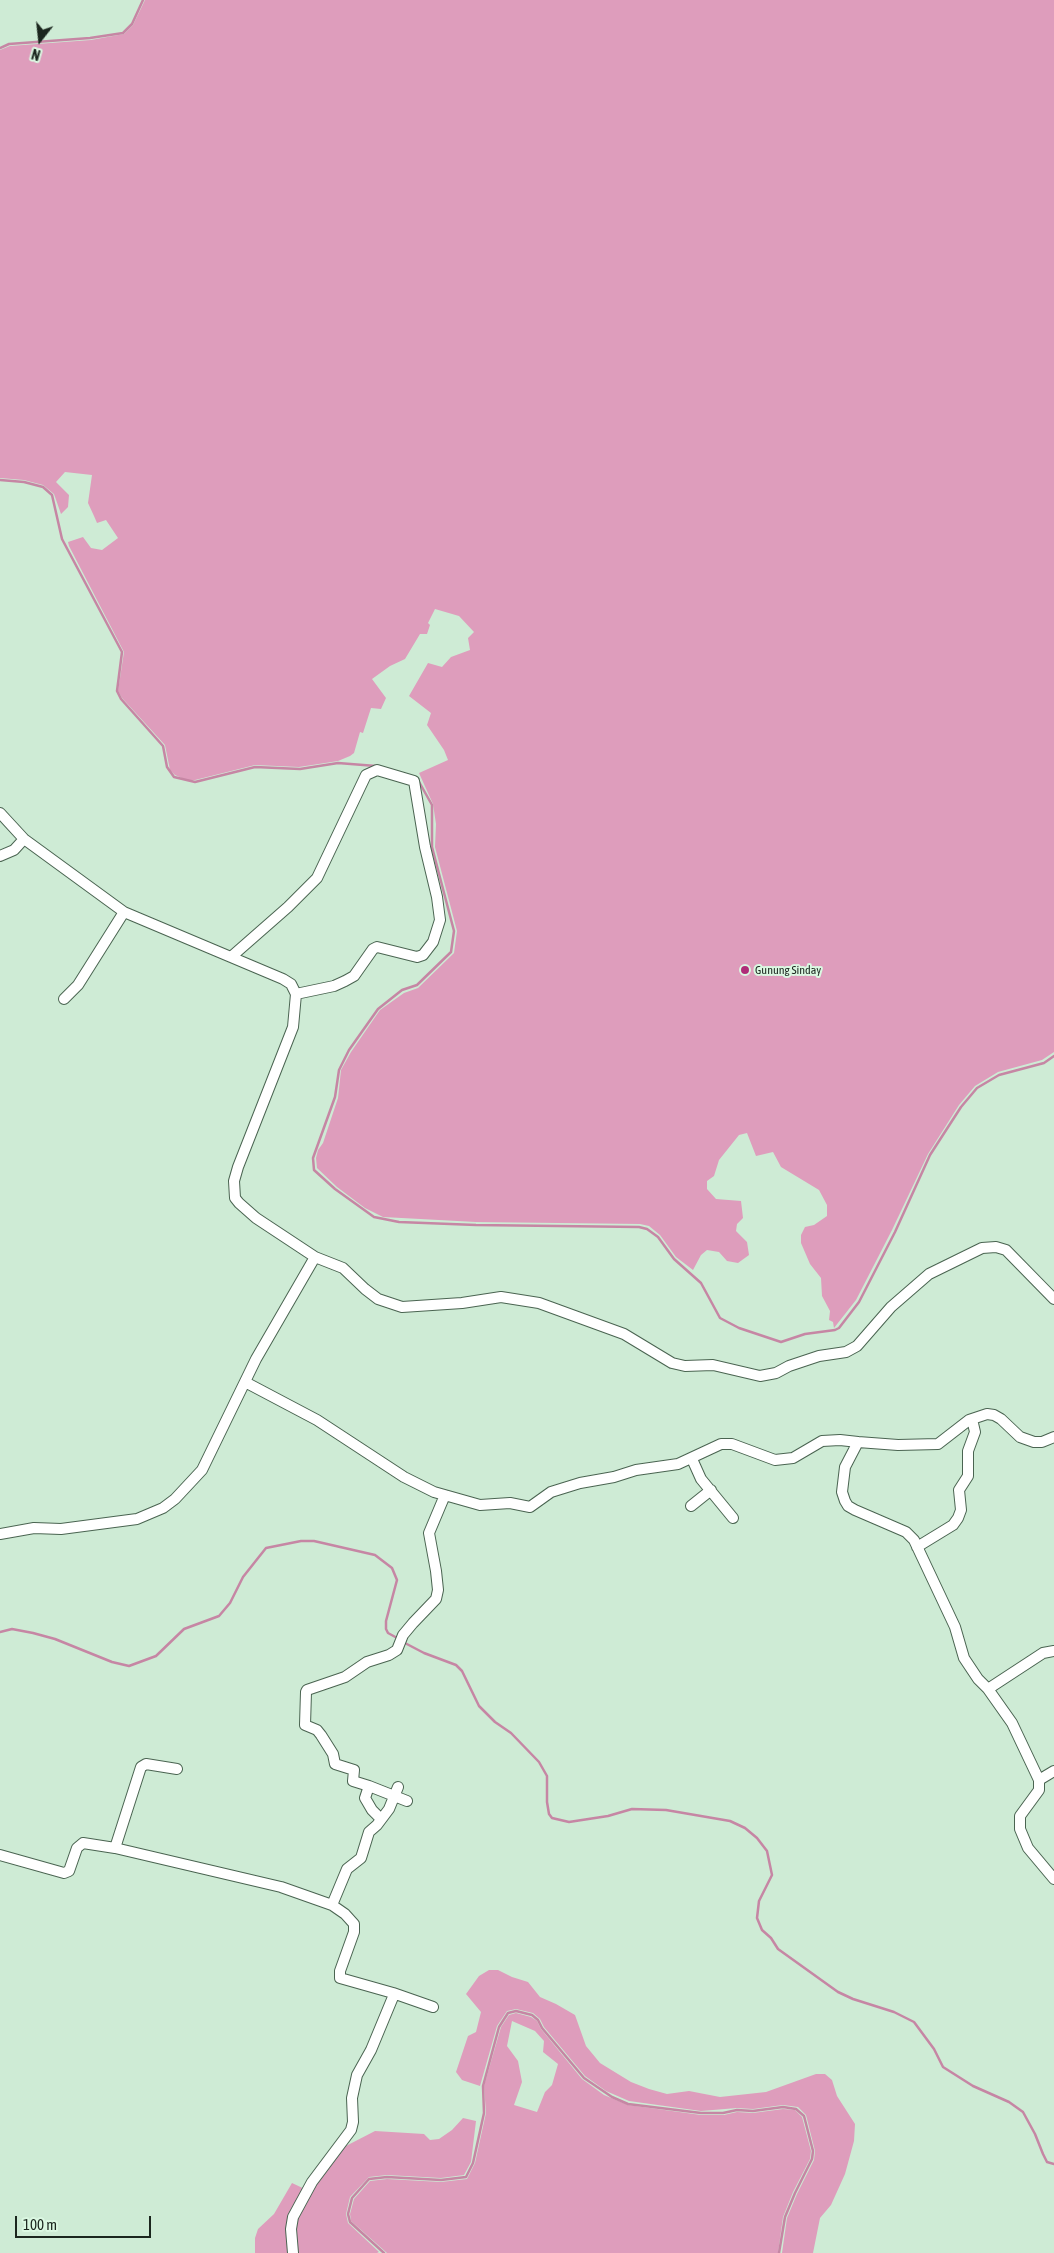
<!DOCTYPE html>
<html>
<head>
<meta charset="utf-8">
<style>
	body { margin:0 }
	#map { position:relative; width:1054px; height:2253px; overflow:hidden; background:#ceebd5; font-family:"Asap Condensed",sans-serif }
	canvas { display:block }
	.north { position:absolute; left:15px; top:15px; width:50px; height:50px; -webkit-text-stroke:4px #dbf8e2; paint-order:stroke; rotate:196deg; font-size:14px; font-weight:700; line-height:20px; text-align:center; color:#1b261e }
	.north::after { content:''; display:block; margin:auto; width:18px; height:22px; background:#1b261e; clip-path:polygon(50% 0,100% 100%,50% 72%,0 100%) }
	.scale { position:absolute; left:15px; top:2216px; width:136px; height:22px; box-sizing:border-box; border:2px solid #1b261e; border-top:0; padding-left:6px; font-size:15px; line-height:18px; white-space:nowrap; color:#1b261e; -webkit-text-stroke:4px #dbf8e2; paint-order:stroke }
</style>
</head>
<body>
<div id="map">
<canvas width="1054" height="2253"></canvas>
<div class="north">N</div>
<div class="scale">100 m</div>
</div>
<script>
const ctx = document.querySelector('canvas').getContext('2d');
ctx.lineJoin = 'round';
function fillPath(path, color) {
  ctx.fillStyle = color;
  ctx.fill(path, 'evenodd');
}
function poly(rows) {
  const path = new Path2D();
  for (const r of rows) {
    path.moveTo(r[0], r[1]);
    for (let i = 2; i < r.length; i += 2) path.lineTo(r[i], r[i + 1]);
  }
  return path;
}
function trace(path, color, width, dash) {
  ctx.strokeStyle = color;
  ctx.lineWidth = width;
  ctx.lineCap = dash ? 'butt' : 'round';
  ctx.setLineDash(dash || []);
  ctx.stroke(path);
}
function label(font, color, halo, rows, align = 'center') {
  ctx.font = font + ' "Asap Condensed",sans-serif';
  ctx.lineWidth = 4;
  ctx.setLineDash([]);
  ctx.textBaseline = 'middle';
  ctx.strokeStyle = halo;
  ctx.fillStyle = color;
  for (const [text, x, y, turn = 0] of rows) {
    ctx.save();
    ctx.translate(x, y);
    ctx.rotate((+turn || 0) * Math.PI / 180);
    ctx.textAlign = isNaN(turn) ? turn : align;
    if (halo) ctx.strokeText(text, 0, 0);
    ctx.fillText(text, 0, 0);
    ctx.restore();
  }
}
fillPath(poly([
	[145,0,1054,0,1054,1052,1042,1060,998,1072,975,1086,959,1105,928,1154,892,1230,856,1300,834,1328,833,1322,829,1320,830,1311,822,1296,821,1278,810,1264,801,1243,801,1235,805,1227,814,1225,827,1216,827,1205,819,1190,781,1167,773,1152,756,1156,747,1133,739,1135,719,1160,714,1176,707,1181,707,1189,716,1199,741,1201,743,1218,737,1224,736,1231,747,1242,749,1255,738,1263,727,1261,719,1252,707,1250,701,1255,693,1270,676,1257,660,1235,649,1226,640,1224,476,1222,383,1217,365,1208,337,1187,317,1168,316,1158,318,1150,323,1143,338,1098,341,1070,351,1052,380,1010,404,993,418,988,454,953,457,931,435,847,436,824,433,804,419,773,448,760,444,750,427,725,431,713,409,696,428,663,442,667,451,657,470,650,468,638,474,632,459,616,435,609,428,623,430,625,427,634,420,634,405,659,390,666,372,679,386,698,381,709,371,708,363,733,360,732,354,753,350,756,338,761,299,767,255,765,195,780,186,780,175,775,170,770,165,745,122,698,118,691,124,652,69,546,68,542,83,537,91,548,102,550,118,538,106,520,97,523,94,516,88,503,92,475,65,472,56,482,69,495,68,507,61,514,54,494,43,485,24,480,0,478,0,50,10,46,91,40,124,34,133,25],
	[489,1970,498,1970,512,1977,528,1982,540,1997,556,2004,575,2015,586,2046,600,2063,631,2082,649,2089,667,2094,689,2091,720,2097,766,2092,816,2074,825,2074,832,2080,837,2096,855,2124,854,2141,845,2174,831,2205,820,2218,813,2253,782,2253,787,2218,797,2194,814,2160,815,2151,806,2115,798,2107,783,2105,753,2109,737,2108,701,2111,629,2101,606,2091,585,2076,544,2027,540,2019,533,2013,516,2009,507,2011,497,2026,480,2086,462,2080,456,2072,468,2036,476,2032,481,2012,466,1994,479,1976],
	[516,2013,531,2017,537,2021,541,2029,582,2079,604,2095,628,2105,701,2115,724,2115,737,2112,753,2113,783,2109,795,2110,802,2117,811,2151,810,2159,793,2192,783,2217,778,2253,387,2253,351,2221,350,2214,354,2199,370,2181,387,2179,441,2182,467,2179,475,2163,486,2113,484,2086,501,2027,509,2015],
	[512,2021,535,2031,544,2041,543,2052,558,2064,552,2085,545,2092,537,2112,514,2105,522,2082,518,2061,507,2046],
	[463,2118,476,2121,471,2162,464,2175,441,2178,387,2175,369,2177,350,2197,346,2214,348,2223,379,2252,377,2253,255,2253,255,2238,258,2229,274,2214,292,2183,311,2192,344,2147,375,2131,424,2134,430,2140,439,2139,452,2130]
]), '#de9dbc');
trace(poly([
	[0,48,9,44,90,38,123,33,132,24,143,0],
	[0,480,24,482,43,487,52,495,62,539,122,652,117,691,121,699,163,746,167,767,174,777,195,782,255,767,300,769,338,763,376,766],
	[418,780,432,805,432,847,454,931,451,952,417,985,402,990,378,1009,349,1050,339,1070,335,1097,313,1158,314,1170,335,1189,374,1217,399,1222,476,1225,639,1227,647,1229,658,1237,674,1259,701,1283,720,1318,739,1328,781,1342,805,1334,835,1330,839,1328,859,1302,895,1232,930,1155,961,1107,977,1088,999,1075,1044,1063,1054,1056],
	[0,1632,12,1629,33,1633,55,1639,112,1662,129,1666,156,1656,184,1629,219,1616,230,1603,243,1577,266,1548,301,1541,314,1541,375,1555,392,1568,397,1580,386,1621,386,1629,388,1633,399,1639],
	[403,1642,424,1653,456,1665,462,1671,479,1706,495,1722,511,1733,539,1762,547,1776,547,1802,549,1814,552,1818,569,1822,608,1816,632,1809,666,1810,730,1821,745,1828,757,1838,767,1851,772,1875,759,1901,757,1918,762,1930,771,1938,778,1949,838,1992,853,1999,894,2012,914,2022,934,2049,943,2067,973,2086,1009,2102,1023,2112,1035,2134,1043,2154,1047,2162,1054,2164],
	[384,2253,350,2222,348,2214,352,2198,369,2179,387,2177,441,2180,466,2177,473,2163,484,2113,483,2086,499,2027,508,2013,516,2011,532,2015,538,2020,542,2028,584,2078,612,2097,628,2104,701,2113,723,2113,737,2110,753,2111,783,2107,796,2109,804,2116,813,2151,812,2159,795,2193,785,2217,779,2253]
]), '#c686a4', 2.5);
const street = poly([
	[0,813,24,839,124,912,283,979,291,984,296,994,293,1027,238,1167,234,1181,235,1198,239,1203,256,1218,315,1257,343,1268,365,1289,378,1299,402,1307,462,1303,501,1297,539,1303,624,1334,672,1363,685,1366,713,1365,760,1376,776,1373,789,1366,819,1356,846,1352,857,1346,891,1307,929,1274,982,1248,996,1247,1006,1250,1054,1299],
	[0,856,14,850,24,839],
	[231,957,288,907,317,878,366,775,377,770,414,781,425,847,437,897,440,920,433,942,423,955,417,957,377,947,373,949,354,976,345,981,334,986,296,994],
	[64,999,78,985,124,912],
	[245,1382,317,1420,404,1477,434,1492,480,1505,510,1503,530,1507,551,1492,580,1483,614,1477,636,1470,678,1464,721,1444,732,1444,775,1460,793,1458,822,1441,840,1440,858,1442,845,1467,842,1492,845,1501,848,1506,855,1510,906,1532,914,1540,955,1627,964,1658,978,1679,988,1689,1012,1723,1039,1780,1039,1790,1020,1816,1020,1829,1028,1848,1054,1879],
	[858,1442,898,1445,938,1444,969,1420,987,1414,994,1415,1001,1419,1020,1437,1034,1442,1042,1442,1054,1437],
	[692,1459,701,1479,733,1518],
	[691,1506,711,1490],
	[0,1534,34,1528,61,1529,137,1519,163,1508,175,1499,202,1470,256,1359,315,1257],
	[917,1547,953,1525,958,1518,961,1510,959,1490,968,1476,968,1451,975,1432,972,1419],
	[988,1689,1043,1653,1054,1651],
	[1039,1780,1054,1771],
	[369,1786,353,1781,354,1770,335,1764,333,1754,321,1735,317,1730,305,1725,306,1692,307,1690,345,1677,367,1662,389,1655,397,1650,403,1635,413,1623,436,1599,438,1590,436,1571,429,1533,445,1495],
	[381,1819,372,1810,365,1798,369,1786,407,1801],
	[115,1848,141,1767,146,1764,177,1769],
	[0,1855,64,1873,69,1871,77,1848,83,1843,115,1848,281,1887,332,1905,345,1914,354,1924,354,1932,340,1971,340,1978,393,1993,393,1997,371,2050,357,2075,352,2098,353,2122,351,2130,312,2182,293,2217,291,2229,293,2253],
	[332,1905,347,1869,361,1858,369,1832,377,1825,389,1809,398,1787],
	[393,1993,433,2007]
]);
trace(street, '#4a6451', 12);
trace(street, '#fff', 10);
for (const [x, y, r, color] of [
	[745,970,5,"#af2d78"]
]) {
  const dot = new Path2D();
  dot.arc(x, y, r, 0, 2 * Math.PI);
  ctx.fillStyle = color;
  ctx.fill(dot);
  trace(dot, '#dbf8e2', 2);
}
label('12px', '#1b261e', '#dbf8e2', [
	["Gunung Sinday",755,970]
], 'left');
</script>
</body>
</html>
